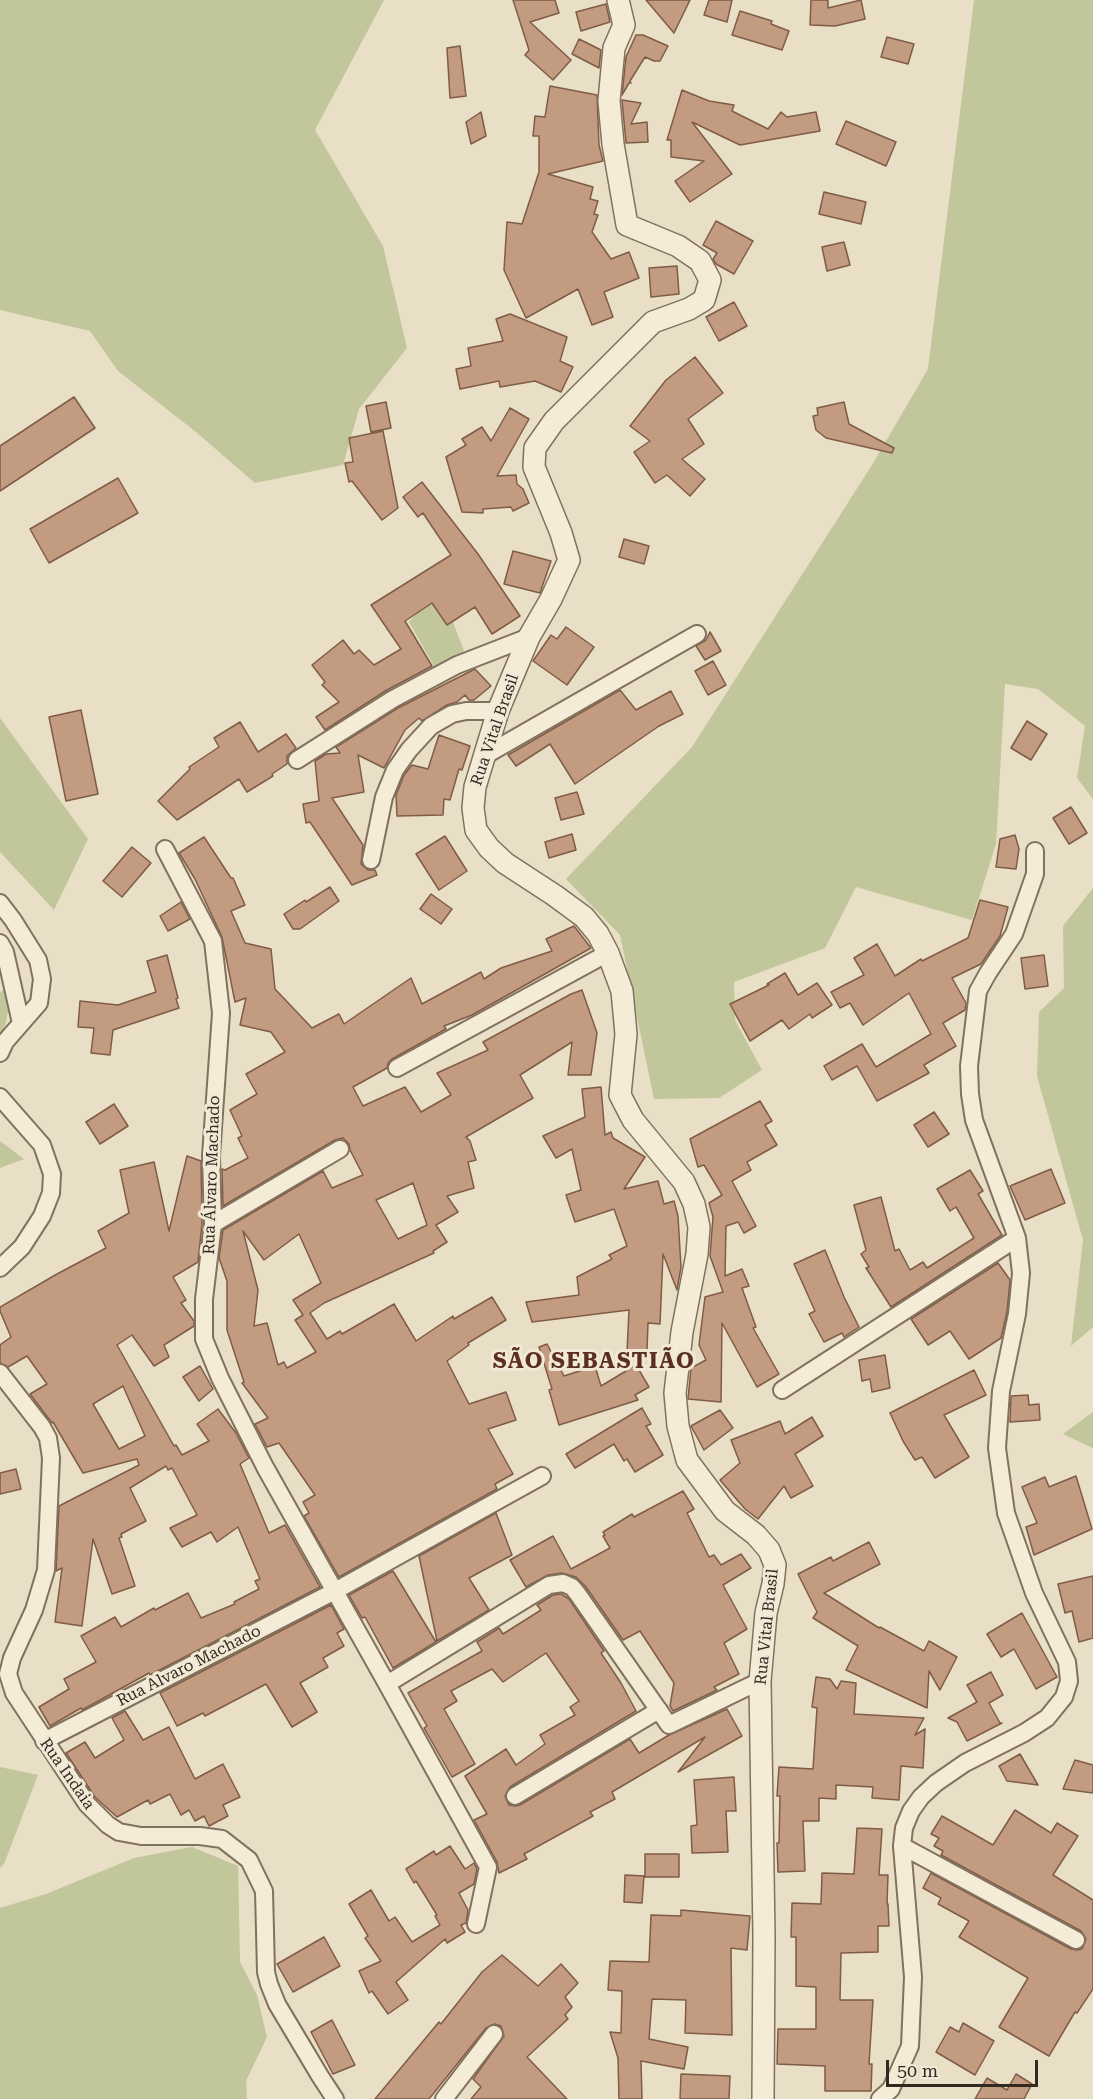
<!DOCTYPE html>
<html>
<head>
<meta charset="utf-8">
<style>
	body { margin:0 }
	#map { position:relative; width:1093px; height:2099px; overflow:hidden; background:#e9dec6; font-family:"Roboto Serif",serif }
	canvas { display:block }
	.scale { position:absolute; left:886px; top:2060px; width:152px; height:27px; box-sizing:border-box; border:3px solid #342920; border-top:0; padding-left:8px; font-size:18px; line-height:21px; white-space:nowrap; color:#342920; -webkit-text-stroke:4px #f1e9d5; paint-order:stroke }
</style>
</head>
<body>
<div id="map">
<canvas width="1093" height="2099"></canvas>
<div class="scale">50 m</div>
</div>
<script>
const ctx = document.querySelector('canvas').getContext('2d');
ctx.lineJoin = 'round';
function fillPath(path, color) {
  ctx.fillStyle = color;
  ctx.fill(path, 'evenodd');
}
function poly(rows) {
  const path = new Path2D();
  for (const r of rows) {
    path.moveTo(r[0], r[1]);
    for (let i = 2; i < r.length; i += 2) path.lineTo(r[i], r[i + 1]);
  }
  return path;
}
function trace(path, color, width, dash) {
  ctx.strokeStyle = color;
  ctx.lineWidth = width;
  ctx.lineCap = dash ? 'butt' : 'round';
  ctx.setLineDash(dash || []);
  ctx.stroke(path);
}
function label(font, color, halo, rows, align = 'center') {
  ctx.font = font + ' "Roboto Serif",serif';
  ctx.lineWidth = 6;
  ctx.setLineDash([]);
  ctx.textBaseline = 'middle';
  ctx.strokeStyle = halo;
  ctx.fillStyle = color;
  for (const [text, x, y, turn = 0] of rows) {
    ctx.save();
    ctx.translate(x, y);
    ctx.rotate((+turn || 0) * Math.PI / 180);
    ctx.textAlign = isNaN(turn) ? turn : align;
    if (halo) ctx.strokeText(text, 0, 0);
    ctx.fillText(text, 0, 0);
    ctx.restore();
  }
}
fillPath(poly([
	[0,0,384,0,315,130,383,246,407,348,359,409,343,465,255,483,196,432,118,371,90,331,0,310],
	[974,0,1093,0,1093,799,1077,778,1085,726,1038,689,1005,684,996,844,972,920,856,887,825,948,734,982,735,1020,762,1070,719,1098,654,1099,620,935,566,879,692,747,872,465,928,369],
	[428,600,451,617,464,651,436,670,409,622],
	[0,718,88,839,54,910,0,852],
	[1093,888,1093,1327,1071,1346,1083,1240,1037,1076,1039,1012,1064,988,1063,926],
	[3,990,9,1007,5,1026,0,1037,0,993],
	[0,1141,24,1159,0,1168],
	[1093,1412,1093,1448,1063,1434],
	[0,1767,38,1775,4,1864,0,1868],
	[192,1847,238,1866,240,1962,257,1995,267,2037,246,2081,247,2099,0,2099,0,1908,46,1894,134,1858]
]), '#c1c69b');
const building = poly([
	[513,0,555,0,559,13,530,22,571,60,553,80,525,55,529,50,513,0],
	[646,0,690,0,674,33,646,0],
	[709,0,732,0,727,22,704,15,709,0],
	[811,0,828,0,828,8,861,0,865,19,835,26,810,25,811,0],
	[606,4,610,22,581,31,576,12,606,4],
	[740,11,772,21,771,24,789,31,782,50,732,35,740,11],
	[636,35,643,35,668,46,660,61,654,61,645,57,630,81,631,83,629,83,622,95,626,57,636,35],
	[887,37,914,44,908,64,881,57,887,37],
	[579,39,601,50,599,68,572,54,579,39],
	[460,46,466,96,450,98,447,48,460,46],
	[550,86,597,95,599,145,603,161,548,174,593,187,590,199,598,201,594,214,598,215,592,232,611,259,629,252,639,278,604,292,613,317,592,325,578,289,526,318,504,270,507,222,522,224,539,172,539,136,533,136,535,116,545,117,550,86],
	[682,90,709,101,734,105,732,111,768,129,781,112,787,117,816,112,820,131,740,145,692,122,732,174,690,202,675,181,704,161,671,157,671,140,667,140,682,90],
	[622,100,641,103,631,124,647,122,648,142,626,143,622,100],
	[481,112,486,136,471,144,466,122,481,112],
	[846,121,896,142,886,166,836,144,846,121],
	[824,192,866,202,861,224,819,214,824,192],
	[716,221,753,241,734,274,716,264,713,259,717,253,703,245,716,221],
	[844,242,850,265,827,271,822,247,844,242],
	[677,266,679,294,651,297,649,268,677,266],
	[734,302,747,326,719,341,706,317,734,302],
	[510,314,567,337,560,361,573,367,561,392,535,381,500,387,499,381,460,389,456,369,471,366,468,348,503,341,496,319,510,314],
	[695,357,723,393,688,419,704,444,682,459,705,479,690,496,667,475,655,483,634,452,650,441,630,426,666,380,695,357],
	[74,397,95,428,0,491,0,446,74,397],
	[386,402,391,428,371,432,366,406,386,402],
	[844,402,849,424,894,448,892,453,826,438,816,430,813,416,818,415,817,408,844,402],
	[510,408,529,419,497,476,516,475,517,484,523,489,529,503,513,511,511,507,483,509,483,513,462,512,446,457,466,445,462,439,482,427,491,441,510,408],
	[383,431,398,508,382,520,352,481,349,482,345,463,353,462,349,438,383,431],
	[118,478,138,513,49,563,30,529,118,478],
	[422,482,478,554,520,616,492,634,475,607,447,625,432,603,405,621,432,666,387,690,325,730,316,717,339,702,322,685,325,682,312,665,343,640,354,654,359,650,374,665,401,649,371,605,451,555,423,513,418,517,403,497,422,482],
	[624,539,649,546,644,564,619,557,624,539],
	[513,551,551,561,540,593,504,584,513,551],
	[566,627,594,647,567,685,533,661,551,635,557,639,566,627],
	[710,632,721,651,705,660,696,646,706,640,710,632],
	[713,661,726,685,708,695,695,671,713,661],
	[475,669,491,686,474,700,469,700,465,695,457,702,447,705,422,721,419,718,405,730,384,768,358,755,364,792,332,798,363,845,361,864,368,870,375,870,377,875,352,885,310,822,306,823,303,804,319,801,315,761,326,754,340,753,336,747,398,708,475,669],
	[620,690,636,710,671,691,683,714,659,726,575,784,550,744,516,766,508,755,620,690],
	[81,710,98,794,66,801,49,717,81,710],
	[1027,721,1047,734,1031,760,1011,748,1027,721],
	[240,722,258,752,286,734,296,748,287,756,287,764,272,774,273,776,247,792,239,779,177,820,158,801,190,769,189,767,219,747,214,738,240,722],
	[439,735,470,746,462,770,459,769,450,800,444,799,443,815,397,816,396,795,404,775,412,765,428,769,439,735],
	[577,792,584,814,561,820,555,798,577,792],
	[1071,807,1087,833,1069,844,1053,818,1071,807],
	[572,834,576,850,549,858,545,842,572,834],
	[1015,835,1019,849,1016,869,996,867,1000,839,1015,835],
	[445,836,467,871,439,890,416,854,445,836],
	[204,837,231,878,233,878,245,905,231,911,245,943,271,949,275,989,312,1028,339,1014,344,1024,411,978,422,1004,481,972,484,979,501,968,552,951,546,939,574,926,591,948,472,1015,444,1026,446,1029,392,1059,388,1063,387,1068,353,1087,363,1106,405,1087,421,1112,451,1095,437,1073,488,1050,483,1042,571,994,582,990,597,1033,591,1075,568,1075,572,1042,520,1075,533,1098,466,1137,470,1141,476,1160,468,1162,474,1188,447,1196,458,1212,436,1225,447,1242,433,1251,434,1253,324,1303,310,1313,327,1339,340,1331,342,1334,394,1304,416,1341,453,1316,454,1319,492,1297,506,1320,468,1343,469,1345,447,1361,469,1404,506,1392,516,1420,488,1429,513,1474,495,1484,497,1489,339,1577,304,1516,309,1513,303,1502,315,1495,279,1443,267,1447,255,1424,268,1418,242,1383,244,1382,227,1330,227,1281,219,1258,223,1230,323,1171,332,1188,363,1175,350,1150,349,1144,343,1138,335,1140,223,1206,222,1169,225,1170,248,1158,238,1138,242,1136,230,1110,257,1094,246,1074,285,1052,271,1032,240,1025,246,998,235,1002,222,937,195,879,179,853,204,837],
	[413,1183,427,1225,398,1239,376,1200,413,1183],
	[243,1231,264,1260,299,1234,321,1283,293,1300,303,1315,295,1320,316,1352,287,1368,284,1362,278,1365,267,1323,254,1326,258,1290,243,1231],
	[132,847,151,863,122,897,103,881,132,847],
	[330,887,339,901,300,929,293,929,284,914,305,900,306,902,330,887],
	[431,894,452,909,441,924,420,909,431,894],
	[980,900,1008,907,1000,936,981,964,952,978,966,1003,965,1010,943,1023,956,1046,924,1065,929,1073,877,1101,857,1066,832,1080,824,1066,862,1044,876,1067,931,1034,909,993,863,1025,850,1003,840,1008,831,992,864,975,854,958,877,944,895,976,921,959,922,961,968,938,980,900],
	[181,902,190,919,168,931,160,916,181,902],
	[167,955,178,998,176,999,179,1008,113,1030,110,1055,91,1053,94,1028,78,1027,80,1001,118,1005,156,992,147,961,167,955],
	[1044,955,1048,986,1025,989,1021,958,1044,955],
	[785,973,798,995,817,983,832,1005,812,1018,810,1014,789,1029,782,1020,750,1041,730,1004,769,985,767,984,785,973],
	[601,1087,605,1135,611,1132,613,1138,645,1157,624,1189,658,1181,664,1204,674,1201,678,1216,681,1267,677,1290,663,1254,660,1324,648,1323,647,1351,627,1352,629,1310,532,1322,526,1302,579,1295,577,1277,612,1259,609,1255,627,1246,614,1209,575,1222,566,1195,581,1190,572,1149,556,1158,543,1136,585,1117,582,1089,601,1087],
	[760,1101,772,1121,765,1125,777,1145,747,1162,751,1170,732,1181,756,1226,744,1233,738,1222,726,1226,725,1276,742,1269,749,1286,742,1288,756,1327,753,1328,779,1374,757,1387,722,1323,721,1402,688,1399,691,1368,706,1360,699,1345,705,1297,723,1292,710,1256,713,1217,709,1203,722,1195,704,1165,698,1167,690,1139,760,1101],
	[114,1104,128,1126,100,1144,86,1122,114,1104],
	[934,1112,949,1134,928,1147,914,1125,934,1112],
	[187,1156,201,1161,202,1224,198,1262,173,1277,186,1300,181,1303,194,1321,194,1326,164,1345,169,1357,154,1366,132,1335,117,1345,174,1446,176,1445,182,1455,209,1441,197,1424,218,1409,236,1433,249,1458,240,1464,269,1533,285,1525,320,1587,150,1675,149,1673,82,1710,81,1708,50,1726,39,1707,69,1689,64,1679,96,1662,81,1636,115,1617,121,1627,154,1608,155,1610,188,1593,201,1618,235,1604,234,1602,259,1589,255,1581,260,1579,238,1527,217,1542,211,1532,182,1547,170,1528,197,1515,172,1468,168,1470,166,1466,130,1488,146,1521,121,1534,122,1537,119,1538,135,1586,112,1594,93,1539,82,1626,55,1622,62,1568,56,1571,59,1506,139,1465,137,1459,83,1473,53,1422,52,1423,30,1394,47,1384,27,1356,8,1367,0,1363,0,1345,11,1337,0,1311,0,1307,57,1274,106,1248,98,1231,129,1213,120,1170,154,1162,169,1231,187,1156],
	[123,1386,145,1436,119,1449,93,1404,123,1386],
	[1051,1169,1065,1203,1025,1220,1010,1186,1051,1169],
	[970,1170,983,1191,978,1194,1002,1235,891,1307,866,1268,869,1267,861,1254,866,1250,854,1205,881,1197,895,1251,899,1249,910,1270,923,1262,927,1268,974,1238,956,1207,950,1211,937,1189,970,1170],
	[825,1250,844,1297,859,1327,844,1337,842,1333,824,1342,809,1314,815,1311,794,1264,825,1250],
	[998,1263,1010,1280,1007,1312,1001,1338,969,1359,950,1331,928,1345,911,1319,998,1263],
	[547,1344,564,1376,595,1366,601,1386,636,1365,649,1387,635,1395,638,1400,559,1425,549,1390,552,1389,539,1347,547,1344],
	[885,1355,890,1388,872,1392,870,1379,862,1381,859,1360,885,1355],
	[200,1366,213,1389,199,1401,183,1377,200,1366],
	[974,1370,986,1395,944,1415,969,1457,935,1478,922,1457,915,1460,903,1441,890,1413,974,1370],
	[1028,1395,1029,1405,1039,1404,1040,1420,1010,1422,1011,1396,1028,1395],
	[642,1408,651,1424,646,1426,663,1455,635,1472,627,1459,624,1461,614,1444,575,1468,566,1454,642,1408],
	[720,1410,733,1428,704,1450,691,1426,720,1410],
	[812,1417,823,1436,795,1454,813,1486,791,1498,784,1486,758,1519,745,1509,720,1480,740,1463,731,1440,780,1421,785,1434,812,1417],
	[16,1469,21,1489,0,1494,0,1473,16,1469],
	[1076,1476,1092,1529,1034,1555,1026,1527,1037,1523,1022,1487,1045,1477,1049,1487,1076,1476],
	[683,1491,694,1509,687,1513,709,1557,714,1555,721,1565,741,1554,751,1568,723,1585,747,1629,724,1643,739,1674,714,1687,717,1690,673,1711,670,1706,674,1683,640,1631,623,1640,586,1587,576,1577,562,1573,548,1575,526,1587,510,1560,553,1536,571,1569,610,1548,603,1536,605,1535,603,1532,632,1514,634,1517,683,1491],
	[496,1513,512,1555,469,1578,489,1610,437,1641,419,1556,496,1513],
	[869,1542,880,1564,824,1593,879,1628,880,1627,924,1651,929,1641,957,1657,940,1690,929,1671,927,1708,846,1670,858,1646,813,1618,817,1612,798,1574,831,1557,833,1561,869,1542],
	[393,1571,436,1642,393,1668,365,1617,362,1618,349,1595,393,1571],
	[1093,1576,1093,1638,1079,1642,1072,1611,1065,1613,1058,1584,1093,1576],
	[561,1594,569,1599,604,1651,601,1653,621,1683,636,1711,510,1787,505,1796,509,1805,515,1806,520,1805,630,1739,639,1753,669,1735,727,1709,742,1736,678,1772,705,1737,612,1792,615,1799,590,1812,593,1816,524,1854,527,1859,499,1873,497,1862,474,1820,487,1814,465,1776,506,1749,516,1765,545,1744,540,1735,575,1715,570,1707,579,1701,546,1653,503,1682,492,1669,451,1691,457,1701,444,1709,475,1764,452,1777,424,1728,427,1726,408,1693,482,1651,477,1642,499,1628,503,1634,541,1610,537,1605,553,1595,561,1594],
	[331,1605,344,1629,337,1633,344,1646,323,1658,328,1667,300,1683,317,1712,292,1727,266,1684,205,1716,203,1713,177,1726,160,1693,331,1605],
	[1022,1613,1057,1677,1036,1689,1014,1649,1001,1657,987,1634,1022,1613],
	[991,1672,1003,1695,989,1703,1000,1723,1002,1723,967,1741,957,1722,948,1718,977,1702,967,1685,991,1672],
	[816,1677,830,1679,837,1689,841,1681,856,1683,854,1714,924,1718,915,1735,925,1729,923,1768,901,1766,899,1800,872,1798,873,1787,836,1785,836,1799,819,1798,819,1821,803,1821,805,1871,778,1872,777,1843,779,1843,780,1796,777,1796,779,1767,813,1769,817,1708,812,1707,816,1677],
	[125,1711,143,1740,169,1727,195,1779,223,1764,240,1797,223,1805,228,1816,209,1826,204,1816,195,1821,189,1810,181,1815,170,1794,150,1804,148,1800,117,1817,95,1797,66,1753,85,1742,95,1758,124,1740,112,1718,125,1711],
	[1020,1754,1038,1785,1007,1781,999,1766,1020,1754],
	[1075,1760,1093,1765,1093,1793,1063,1789,1075,1760],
	[734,1777,736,1811,726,1811,728,1852,692,1853,691,1826,697,1825,694,1780,734,1777],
	[1015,1810,1051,1833,1057,1823,1078,1836,1053,1875,1093,1900,1093,1989,1077,2013,1075,2012,1049,2056,999,2027,1028,1978,959,1937,969,1921,938,1904,941,1898,923,1888,931,1873,1071,1949,1077,1950,1082,1949,1086,1939,1081,1931,941,1855,943,1851,934,1846,939,1838,931,1834,942,1816,993,1845,1015,1810],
	[857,1828,882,1829,879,1875,888,1875,887,1904,888,1904,889,1926,878,1926,878,1952,841,1953,840,2000,873,2000,869,2064,872,2064,871,2091,825,2091,825,2066,777,2064,778,2029,816,2029,816,1987,796,1986,796,1937,791,1937,792,1903,821,1904,822,1873,854,1874,857,1828],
	[450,1846,465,1869,474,1863,477,1869,474,1884,459,1893,468,1910,466,1923,461,1925,465,1932,447,1943,445,1939,396,1982,408,2000,388,2014,372,1991,369,1993,359,1971,381,1961,365,1938,368,1936,349,1904,371,1890,389,1921,395,1917,412,1942,440,1925,435,1916,437,1915,416,1881,414,1883,406,1869,434,1851,436,1855,450,1846],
	[645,1854,679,1854,679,1877,645,1877,645,1854],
	[625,1875,644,1876,642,1903,624,1902,625,1875],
	[681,1910,750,1916,747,1950,731,1948,732,2035,685,2033,686,2000,652,1999,649,2039,688,2047,684,2069,641,2061,642,2099,619,2099,618,2058,610,2032,621,2033,622,1991,608,1990,610,1961,649,1962,651,1915,681,1916,681,1910],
	[324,1937,340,1966,293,1992,277,1964,324,1937],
	[502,1955,538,1986,561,1964,578,1983,565,1997,572,2007,565,2015,568,2019,527,2057,567,2099,471,2099,481,2087,473,2079,504,2036,501,2026,495,2024,486,2028,429,2099,375,2099,439,2022,441,2024,482,1972,502,1955],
	[332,2020,355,2065,333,2074,311,2032,332,2020],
	[963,2023,994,2041,975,2075,936,2052,950,2027,959,2032,963,2023],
	[681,2074,730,2076,729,2099,680,2099,681,2074],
	[1016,2074,1032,2084,1024,2099,975,2099,987,2078,1007,2090,1016,2074]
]);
fillPath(building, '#c39b80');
trace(building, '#7f5c46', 1.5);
const minor = poly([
	[484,756,697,634],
	[297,760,393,699,457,665,529,637],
	[165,849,213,941,221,1013,211,1156,213,1224,204,1299,204,1339,220,1378,265,1467,387,1684,488,1867,476,1924],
	[371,860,384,797,395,770,409,750,431,726,452,714,466,711,498,711],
	[0,903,13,920,38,960,42,979,39,1003,5,1042,0,1053],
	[0,943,5,952,21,1023],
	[397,1068,608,953],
	[0,1097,42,1145,52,1174,51,1193,42,1216,22,1247,0,1268],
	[213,1224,340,1149],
	[0,1373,42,1427,48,1438,51,1458,46,1570,34,1610,12,1658,8,1674,14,1693,87,1804,108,1825,119,1832,141,1836,200,1836,222,1839,249,1860,264,1891,266,1972,269,1984,277,2004,320,2076,335,2099],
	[782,1390,1017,1238],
	[387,1684,549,1585,563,1583,572,1587,577,1593,669,1725,760,1681],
	[44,1741,335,1591,542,1476],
	[515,1796,659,1710],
	[902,1846,1076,1940],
	[444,2099,494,2034],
	[880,2099,891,2089,910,2046,913,1977,902,1846,904,1828,911,1811,921,1797,936,1783,965,1763,1024,1733,1047,1718,1064,1697,1069,1681,1067,1662,1034,1593,1006,1513,997,1448,1001,1391,1017,1314,1021,1273,1017,1238,974,1120,970,1094,969,1066,978,991,988,973,1014,934,1035,874,1035,851]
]);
const tertiary = poly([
	[618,0,624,25,614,48,609,101,613,144,627,225,678,246,700,261,710,280,704,300,689,309,653,322,554,421,535,448,534,467,561,533,569,560,551,599,529,637,498,711,475,787,473,808,476,830,489,848,505,863,554,895,584,917,598,934,608,953,622,991,626,1034,620,1095,633,1120,684,1182,694,1204,699,1227,697,1254,682,1332,675,1393,678,1426,687,1460,725,1511,756,1535,769,1550,775,1565,773,1584,766,1613,760,1681,764,1936,763,2099]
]);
trace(minor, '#82715e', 20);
trace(tertiary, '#82715e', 24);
trace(minor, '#f5ecd8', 16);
trace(tertiary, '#f5ecd8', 21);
label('16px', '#342920', '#f1e9d5', [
	["Rua Vital Brasil",495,730,-71],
	["Rua Álvaro Machado",212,1175,-88],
	["Rua Vital Brasil",767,1627,-84],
	["Rua Alvaro Machado",189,1666,-27],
	["Rua Indaia",67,1774,55]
]);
ctx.letterSpacing = '1.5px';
label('bold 22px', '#5c2f24', '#f1e9d5', [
	["SÃO SEBASTIÃO",594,1362]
]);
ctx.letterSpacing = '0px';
</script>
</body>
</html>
